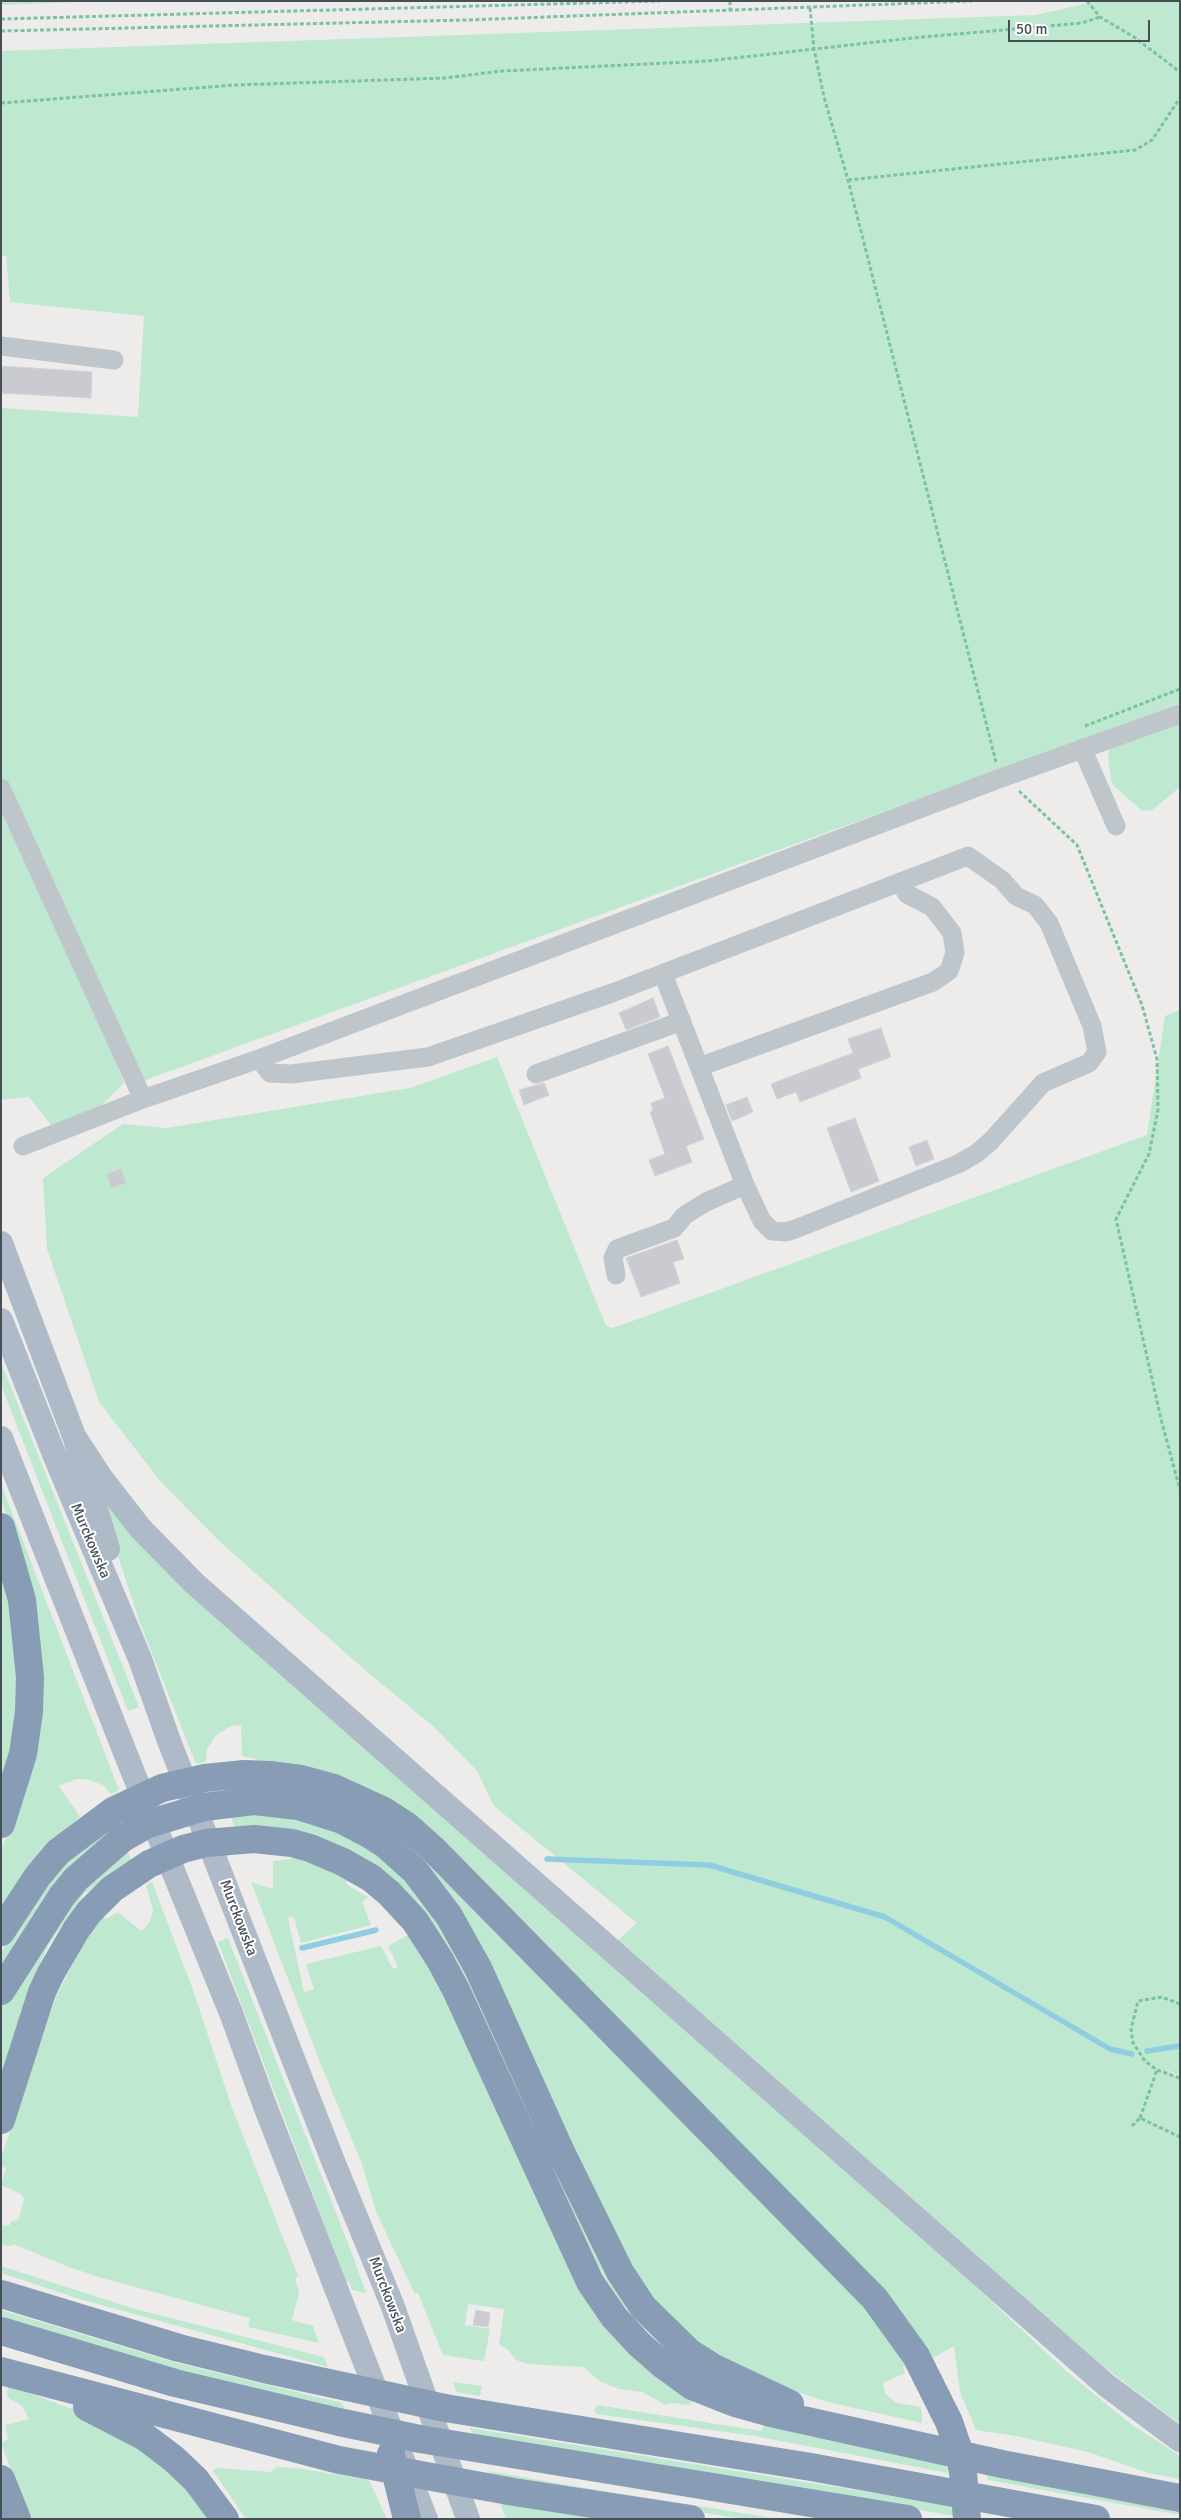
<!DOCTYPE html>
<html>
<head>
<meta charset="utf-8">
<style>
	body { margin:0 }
	#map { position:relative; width:1181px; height:2520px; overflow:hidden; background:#eeeceb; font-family:Signika,sans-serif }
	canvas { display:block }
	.frame { position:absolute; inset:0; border:2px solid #464e56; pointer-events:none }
	.scale { position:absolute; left:1008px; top:20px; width:142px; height:22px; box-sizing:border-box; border:2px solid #464e56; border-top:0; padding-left:6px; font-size:15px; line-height:18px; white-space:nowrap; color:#464e56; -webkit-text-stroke:4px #fff; paint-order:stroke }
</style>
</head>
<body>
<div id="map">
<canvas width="1181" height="2520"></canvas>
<div class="frame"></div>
<div class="scale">50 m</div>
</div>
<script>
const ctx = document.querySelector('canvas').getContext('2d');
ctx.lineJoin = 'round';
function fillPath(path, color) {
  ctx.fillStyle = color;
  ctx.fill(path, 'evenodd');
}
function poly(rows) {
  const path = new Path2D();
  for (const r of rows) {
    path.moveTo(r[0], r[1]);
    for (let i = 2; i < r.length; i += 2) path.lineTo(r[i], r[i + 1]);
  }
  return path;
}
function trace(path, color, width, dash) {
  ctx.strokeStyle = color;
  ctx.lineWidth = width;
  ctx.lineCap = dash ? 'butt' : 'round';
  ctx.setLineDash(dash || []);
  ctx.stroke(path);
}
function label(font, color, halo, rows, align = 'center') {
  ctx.font = font + ' Signika,sans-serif';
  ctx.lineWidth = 4;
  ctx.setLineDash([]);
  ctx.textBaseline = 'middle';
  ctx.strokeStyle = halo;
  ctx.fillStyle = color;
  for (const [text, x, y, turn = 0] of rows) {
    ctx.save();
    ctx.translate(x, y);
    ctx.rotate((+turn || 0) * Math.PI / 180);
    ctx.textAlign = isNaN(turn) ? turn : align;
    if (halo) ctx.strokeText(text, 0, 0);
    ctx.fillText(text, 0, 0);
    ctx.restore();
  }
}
fillPath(poly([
	[1,1,105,1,1,5],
	[1098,1,1180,1,1180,704,143,1081,107,1039,124,1083,99,1108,51,1125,29,1097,1,1100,1,408,138,417,144,316,10,302,6,256,1,256,1,51,1035,15],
	[1180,717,1180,787,1152,810,1142,811,1112,784,1108,759,1110,742],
	[1180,1010,1180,2076,1165,2069,1180,2079,1180,2424,1104,2367,618,1940,637,1923,494,1806,477,1771,434,1727,366,1671,220,1542,161,1482,99,1402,47,1249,43,1178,123,1124,166,1128,410,1088,497,1057,606,1326,613,1328,1147,1135,1165,1016],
	[1,1362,139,1707,128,1711,1,1385],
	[1,1484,119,1790,111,1794,103,1785,86,1779,76,1779,59,1786,80,1817,68,1828,68,1831,1,1916,1,1849,15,1820,22,1563,1,1499],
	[96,1489,179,1585,974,2285,1066,2371,1131,2424,1180,2456,1180,2479,1148,2473,1088,2452,1016,2436,976,2430,960,2392,954,2346,929,2360,461,1864,256,1763,256,1759,242,1756,241,1725,231,1726,216,1735,207,1749,206,1762,196,1764,140,1623],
	[1,1562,11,1602,21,1688,1,1800],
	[219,1785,300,1789,373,1817,415,1847,869,2308,905,2366,903,2367,905,2373,883,2383,885,2393,896,2403,921,2407,922,2423,832,2403,771,2384,715,2357,648,2297,413,1856,222,1795],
	[258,1813,308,1821,359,1842,395,1867,446,1930,638,2321,621,2303,592,2257,377,1867,351,1850,327,1840,299,1831,272,1827,234,1826,230,1814],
	[116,1820,120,1831,1,1973,1,1952,34,1900,74,1853],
	[127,1850,131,1860,84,1894,49,1944,36,1972,1,2076,1,2007,67,1906],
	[291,1857,321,1866,348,1880,346,1884,368,1897,362,1902,371,1925,301,1943,294,1917,288,1918,304,1992,314,1989,306,1964,381,1946,393,1969,398,1967,388,1946,408,1935,432,1973,451,2009,564,2256,695,2399,689,2405,673,2403,666,2405,642,2392,619,2389,601,2382,583,2367,528,2364,516,2360,508,2350,499,2344,504,2309,468,2304,465,2325,490,2329,484,2361,443,2355,418,2293,415,2294,376,2212,362,2164,319,2060,251,1882,273,1889,273,1861,291,1859],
	[152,1882,192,1987,231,2105,298,2276,295,2278,299,2293,292,2320,313,2326,319,2343,248,2327,250,2318,102,2278,69,2267,13,2244,12,2246,1,2245,1,2226,10,2225,10,2222,19,2219,24,2199,21,2194,1,2185,6,2168,1,2166,1,2158,56,1997,85,1940,103,1917,106,1919,118,1912,141,1931,143,1930,150,1921,153,1910,146,1885],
	[228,1938,353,2256,366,2293,352,2290,349,2282,346,2282,218,1942],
	[1,2266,135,2309,324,2357,328,2367,83,2300,1,2273],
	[1,2310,177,2363,342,2403,346,2412,207,2379,1,2318],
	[453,2382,482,2386,480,2396,456,2392],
	[8,2385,80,2412,167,2465,213,2519,30,2519,1,2443,8,2439,5,2425,29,2419,22,2406,7,2397],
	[597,2405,761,2431,764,2425,945,2463,948,2473,755,2436,596,2414,594,2410],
	[470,2428,954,2506,955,2516,474,2436],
	[276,2467,297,2468,369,2480,387,2519,246,2519,213,2471,216,2468,271,2472],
	[488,2471,597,2490,780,2519,743,2519,491,2479],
	[987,2473,1180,2510,1180,2515,988,2480],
	[500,2503,602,2519,506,2519]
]), '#bee8cf');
trace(poly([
	[547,1859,709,1865,885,1917,1110,2049,1132,2054],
	[302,1948,376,1930],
	[1147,2051,1179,2046]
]), '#8fcee0', 5.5);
const building = poly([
	[1,366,92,372,91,398,1,393,1,366],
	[653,998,660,1017,626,1030,619,1013,653,998],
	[881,1028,891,1057,858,1069,861,1078,800,1102,796,1092,777,1099,771,1084,853,1053,848,1039,881,1028],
	[668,1046,704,1139,686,1146,692,1162,655,1176,649,1160,665,1154,650,1112,653,1111,651,1103,665,1098,648,1054,668,1046],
	[544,1083,549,1095,524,1105,519,1090,544,1083],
	[747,1097,753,1112,732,1121,726,1105,747,1097],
	[855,1118,879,1181,851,1192,827,1128,855,1118],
	[927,1140,934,1159,916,1166,909,1147,927,1140],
	[121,1169,126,1183,111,1188,107,1174,121,1169],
	[677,1240,684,1259,673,1262,680,1283,641,1297,626,1258,677,1240],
	[476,2310,490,2313,488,2327,473,2325,476,2310]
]);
fillPath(building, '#cacbd0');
trace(building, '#d0d2d6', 1);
trace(poly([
	[730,1,730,10],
	[1087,1,1100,17,1134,37,1180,72],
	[810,8,814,49,824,97,848,180,996,762],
	[1,19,660,1],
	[1,31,466,20,972,1],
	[1,103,235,85,445,78,502,71,708,61,912,38,1082,23,1100,17],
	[848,180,1135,150,1152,140,1180,98],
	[1085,726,1180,689],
	[1019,791,1077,845,1142,1005,1157,1059,1158,1110,1149,1154,1116,1219,1161,1419,1180,1490],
	[1180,2004,1162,1997,1138,2001,1131,2029,1133,2043,1145,2061,1157,2070,1180,2078],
	[1140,2118,1157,2070],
	[1132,2126,1140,2118,1180,2137]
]), '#7ac2a0', 3, [4, 2.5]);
trace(poly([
	[1,346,114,360],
	[1082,748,1116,826],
	[1,788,143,1099],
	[259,1059,270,1073,291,1074,428,1057,612,993,968,856,1002,880,1016,896,1035,905,1049,923,1092,1026,1097,1052,1089,1063,1043,1083,991,1141,977,1153,958,1164,798,1228,786,1232,772,1231,762,1221,745,1185,663,974],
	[699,1067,933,982,949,971,955,953,952,933,932,907,907,894,900,882],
	[536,1074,682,1021],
	[23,1146,143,1099,259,1059,1001,778,1180,714],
	[616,1275,613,1258,617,1249,674,1228,685,1215,706,1202,745,1185]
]), '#bec6cc', 19);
trace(poly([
	[1,1243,74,1436,108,1549],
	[1,1320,56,1459,140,1659,169,1741,333,2161,392,2304,468,2519],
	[74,1436,102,1479,141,1529,194,1583,1106,2385,1180,2440],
	[1,1438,132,1770,231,2013,265,2106,426,2519]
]), '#aebac8', 24);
trace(poly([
	[1,1527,22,1600,30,1677,29,1712,23,1754,1,1824],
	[1,1932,37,1877,58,1852,113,1811,162,1788,205,1778,244,1774,270,1775,301,1779,334,1788,384,1811,407,1826,434,1850,875,2299,916,2356,949,2422,957,2445,963,2472,967,2519],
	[1,1991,62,1896,76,1879,123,1838,148,1824,204,1807,254,1801,298,1806,342,1820,367,1833,386,1845,415,1871,449,1916,478,1968,561,2152,620,2272,643,2307,689,2352,714,2368,790,2404],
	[1,2120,42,1992,51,1973,76,1930,89,1912,112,1889,149,1864,183,1849,206,1843,254,1839,292,1843,310,1848,343,1862,371,1878,389,1893,415,1921,440,1960,456,1990,590,2282,614,2317,639,2344,663,2365,692,2386,735,2403,771,2413,1002,2464,1180,2498],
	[1,2294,179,2348,264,2369,445,2408,811,2467,1096,2519],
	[1,2331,175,2383,339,2422,420,2439,908,2519],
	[1,2371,339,2460,514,2492,691,2519],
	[87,2407,145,2437,174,2459,196,2480,225,2519],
	[391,2454,407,2519],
	[1,2479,17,2519]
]), '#889db5', 28);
label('15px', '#464e56', '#fff', [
	["Murckowska",90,1541,67],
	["Murckowska",238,1918,69],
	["Murckowska",387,2295,69]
]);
</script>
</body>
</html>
